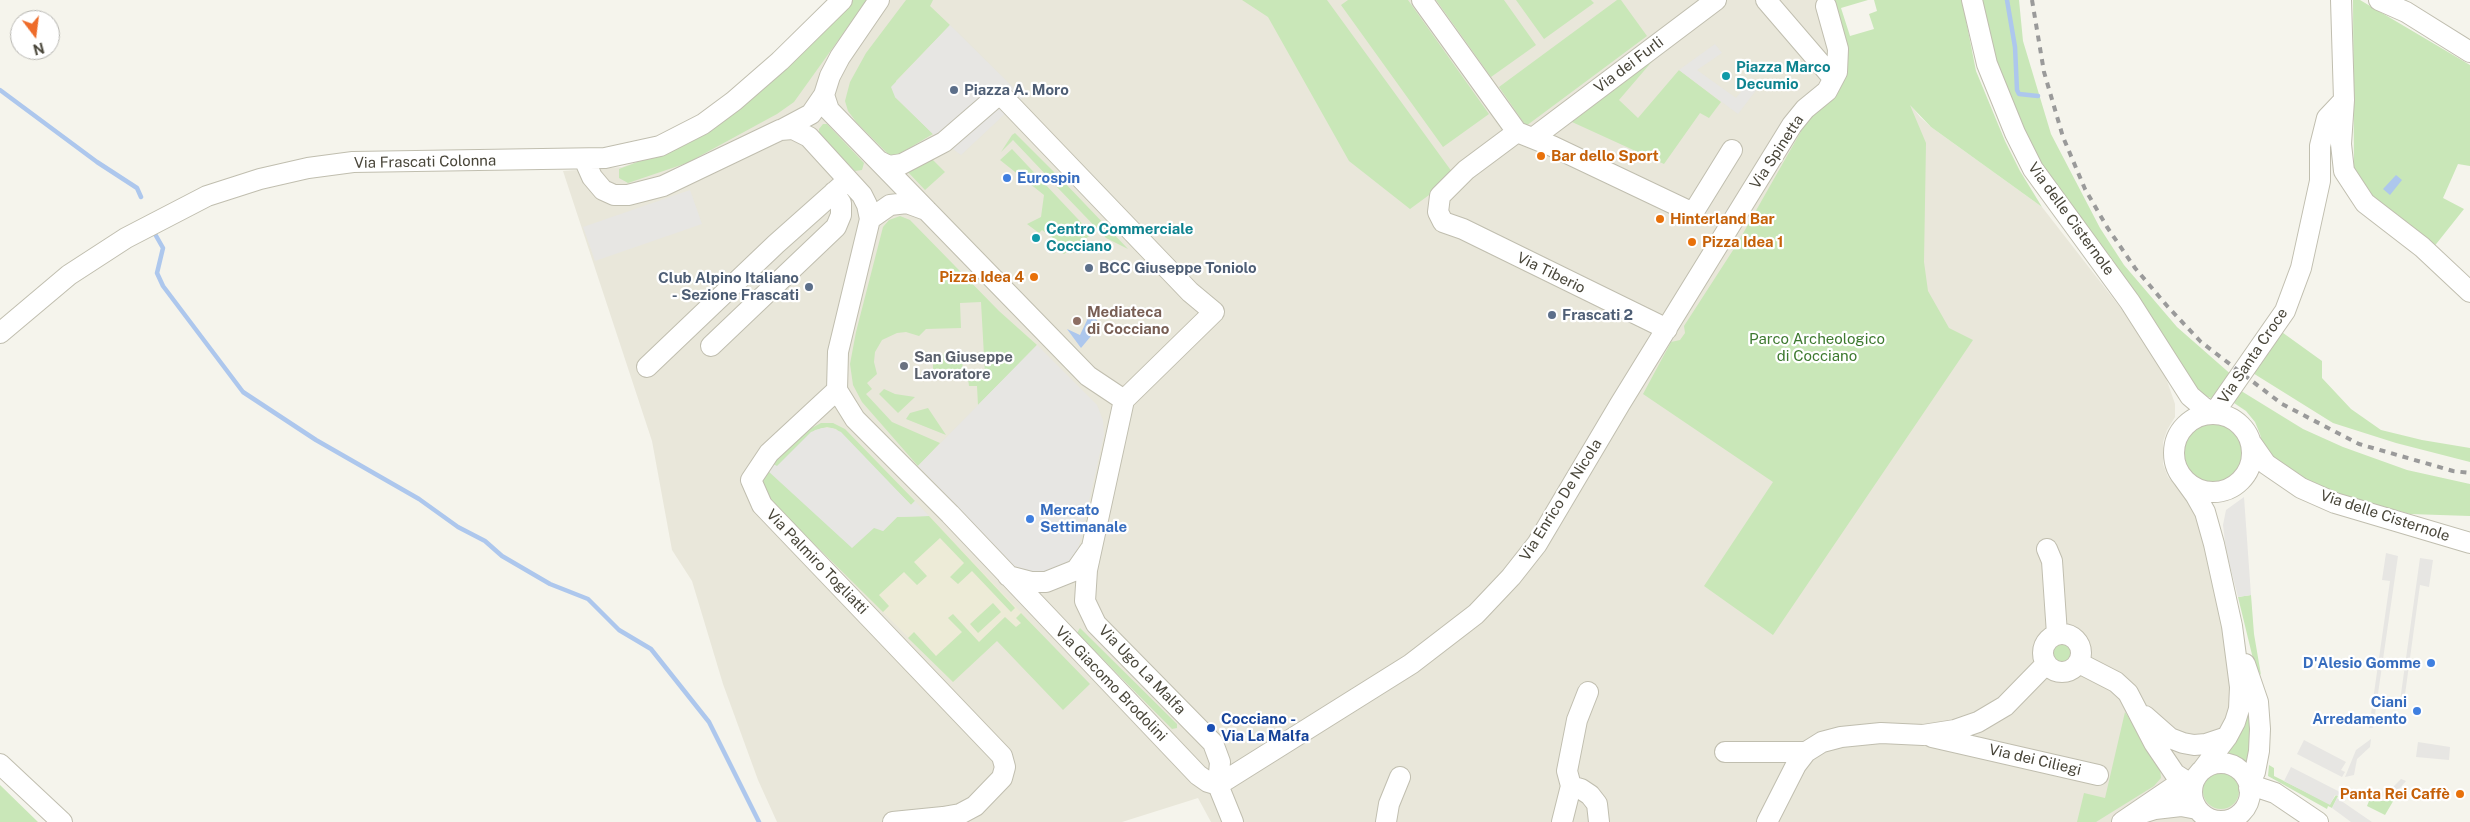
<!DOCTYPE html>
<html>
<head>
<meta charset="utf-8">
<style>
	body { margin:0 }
	#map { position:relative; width:2470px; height:822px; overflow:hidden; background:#f5f4ec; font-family:"Public Sans",sans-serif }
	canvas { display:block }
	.north { position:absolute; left:10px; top:10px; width:50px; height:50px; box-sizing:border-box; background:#fff; border:1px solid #b6b5b0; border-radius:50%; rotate:165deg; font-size:14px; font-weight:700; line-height:20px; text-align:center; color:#49463a }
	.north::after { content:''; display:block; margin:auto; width:18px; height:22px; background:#ee6c2a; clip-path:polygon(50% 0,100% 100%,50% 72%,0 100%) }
</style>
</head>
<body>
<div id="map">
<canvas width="2470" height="822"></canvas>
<div class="north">N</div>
</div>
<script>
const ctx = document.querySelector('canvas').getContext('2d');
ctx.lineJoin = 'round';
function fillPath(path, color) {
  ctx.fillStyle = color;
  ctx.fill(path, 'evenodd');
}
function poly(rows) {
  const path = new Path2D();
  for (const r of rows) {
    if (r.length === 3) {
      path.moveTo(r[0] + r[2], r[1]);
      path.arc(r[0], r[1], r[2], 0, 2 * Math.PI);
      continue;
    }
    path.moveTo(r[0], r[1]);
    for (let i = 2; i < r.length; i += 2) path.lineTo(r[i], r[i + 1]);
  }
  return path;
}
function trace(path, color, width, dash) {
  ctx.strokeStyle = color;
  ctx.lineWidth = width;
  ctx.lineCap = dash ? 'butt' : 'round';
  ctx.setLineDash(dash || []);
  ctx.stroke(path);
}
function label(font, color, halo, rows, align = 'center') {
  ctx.font = font + ' "Public Sans",sans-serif';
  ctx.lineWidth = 4.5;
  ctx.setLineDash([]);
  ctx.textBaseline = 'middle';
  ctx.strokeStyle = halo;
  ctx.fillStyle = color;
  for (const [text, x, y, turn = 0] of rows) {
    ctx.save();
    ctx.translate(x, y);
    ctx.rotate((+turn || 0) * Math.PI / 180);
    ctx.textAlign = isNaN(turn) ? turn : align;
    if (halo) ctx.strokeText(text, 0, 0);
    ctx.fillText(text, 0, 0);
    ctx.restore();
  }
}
fillPath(poly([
	[852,0,1830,0,1846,52,1866,48,1920,117,1931,127,2042,207,2144,338,2164,372,2175,404,2175,417,2167,430,2163,442,2163,464,2168,477,2198,510,2232,671,2250,783,2248,800,2240,815,2234,822,1211,822,1198,798,1122,822,777,822,758,780,723,684,692,581,672,550,652,441,563,171,622,167,653,156,812,39]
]), '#e9e7da');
fillPath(poly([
	[929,516,1038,630,1026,641,1011,627,953,682,851,580]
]), '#edebd7');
fillPath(poly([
	[852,0,867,0,794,102,777,114,687,163,628,183,619,178,619,169,653,156,812,39],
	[906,0,933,0,930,6,950,25,896,81,895,97,933,134,899,154,890,156,857,123,848,111,845,101,850,82,866,53],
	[1242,0,1327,0,1455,176,1410,209,1349,161,1268,17],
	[1348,0,1408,0,1489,114,1443,147,1341,5],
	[1436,0,1504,0,1536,45,1491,77],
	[1516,0,1591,0,1594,3,1544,39],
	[1617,0,1621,0,1647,36,1526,126,1499,87],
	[1830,0,1868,0,1841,8,1850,36,1874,29,1869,14,1877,11,1874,0,1962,0,1976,71,2005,141,2020,171,2042,207,1931,127,1910,105,1926,143,1924,262,1928,291,1949,328,1973,340,1773,635,1704,586,1773,482,1643,394,1671,342,1680,340,1685,333,1684,326,1737,244,1808,119,1837,95,1842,81],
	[1981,0,2019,0,2023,41,2051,134,2100,228,2124,265,2177,327,2234,377,2216,397,2211,398,2200,394,2028,145,1993,59],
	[2353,0,2360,0,2470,65,2470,166,2458,164,2443,198,2464,209,2433,248,2367,196,2354,174],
	[1655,58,1619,100,1638,118,1679,70,1721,102,1709,118,1700,113,1664,164,1572,122],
	[823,124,827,124,864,163,862,170,855,171,819,133,819,129],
	[1015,133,1055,173,1049,178,1013,140,1001,152,1012,135],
	[1012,149,1092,234,1064,254,1054,246,1057,241,1042,230,1039,233,1027,224,1041,217,1044,195,1000,160],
	[932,159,945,172,925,190,907,171],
	[1063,181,1128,249,1106,238,1057,187],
	[900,216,910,220,999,311,1037,345,978,405,977,386,969,386,968,379,950,379,933,373,933,355,962,353,963,375,985,374,981,302,960,303,961,328,926,329,919,336,906,332,897,333,882,340,875,352,874,362,877,374,867,383,872,389,866,394,892,422,940,443,918,466,862,402,853,385,850,364,856,332,883,227,889,220],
	[2279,330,2322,361,2322,378,2351,409,2381,430,2422,440,2470,448,2470,462,2396,443,2333,423,2248,370],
	[884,389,895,394,915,397,898,413,879,394],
	[2238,389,2303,429,2343,447,2407,470,2470,484,2470,516,2410,514,2335,493,2282,469,2263,448,2260,434,2255,422,2246,411,2234,403],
	[928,408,946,435,906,419,910,413],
	[2212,454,32],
	[821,423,833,423,845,429,915,501,911,505,836,429,827,427,815,430,777,467,773,464,806,431],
	[768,471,883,531,897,517,929,516,1015,608,1011,612,972,571,958,584,950,577,964,563,940,538,914,562,927,576,917,585,904,572,879,595,889,606,883,612,773,503,764,487,763,480],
	[2251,595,2254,634,2261,675,2255,667,2238,597],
	[993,603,1001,612,978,633,970,624],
	[1021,613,1090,684,1063,710,997,641,953,682,908,638,914,632,936,656,962,632,948,618,953,614,979,642,1005,617,1016,627,1021,623,1016,618],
	[1080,628,1177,724,1177,728,1172,729,1077,633],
	[2062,653,9],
	[2247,700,2254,733,2246,769,2225,755],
	[2125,712,2160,767,2161,778,2154,786,2096,822,2077,822,2084,793,2105,798],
	[2269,765,2274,768,2274,776,2330,804,2336,795,2338,796,2332,808,2328,806,2327,809,2268,776],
	[2221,791,18],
	[0,785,38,822,0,822],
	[2395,798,2385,815,2367,806,2369,801,2386,801]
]), '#c9e7b8');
fillPath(poly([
	[950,25,1023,97,961,155,933,134,895,97,891,87],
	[1715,44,1722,53,1697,70,1736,98,1752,78,1760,85,1738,114,1679,70],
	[690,190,702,224,595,261,583,227],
	[1037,345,1097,405,1103,420,1104,435,1078,550,1068,562,1052,571,1033,574,1013,565,918,466],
	[822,428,832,428,841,432,911,505,915,501,929,516,897,517,883,531,874,528,852,548,768,471,773,464,777,466,811,432],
	[2244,497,2251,595,2238,597,2226,551,2223,525,2226,510],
	[2386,553,2398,556,2373,728,2369,728,2390,581,2382,580],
	[2420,558,2433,560,2429,587,2420,585,2403,709,2399,708],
	[2371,739,2370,747,2357,759,2354,775,2345,777,2356,750],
	[2304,740,2346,762,2341,770,2345,772,2342,777,2297,754],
	[2418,742,2450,747,2449,760,2416,757],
	[2291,767,2340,792,2338,796,2335,795,2330,805,2284,781],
	[2401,779,2406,781,2395,794,2378,798,2364,797,2364,791,2383,792,2391,789],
	[2337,798,2372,822,2351,822,2332,808]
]), '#e7e6e3');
fillPath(poly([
	[2396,175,2402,180,2390,195,2383,189],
	[1090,314,1101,324,1081,348,1067,329,1080,335]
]), '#adc7ed');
trace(poly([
	[2007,0,2015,47,2017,90,2019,94,2038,96],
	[0,90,97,162,137,188,141,197],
	[155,234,163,248,157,273,163,286,243,392,316,440,419,499,458,527,485,541,502,556,550,584,588,599,619,630,651,649,709,722,759,822]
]), '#adc7ed', 4.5);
const minor = poly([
	[879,0,840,57,830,76,824,95,829,110,1088,376,1124,400],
	[1422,0,1517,132,1552,146,1693,213,1732,150],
	[1766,0,1833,78],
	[1972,0,1987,64,2015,133,2033,169,2130,302,2190,396,2203,407,2214,413],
	[2341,0,2344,100,2341,144,2344,171,2365,203,2422,247,2470,292],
	[2379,0,2406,12,2470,52],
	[781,130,811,114,824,95],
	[1517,132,1466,170,1440,196,1438,212,1443,222,1463,229,1667,329],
	[1533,138,1716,0],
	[584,159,592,177,603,190,614,195,628,195,663,186,780,130,793,129,809,137,862,195,867,205,870,219,838,352,837,390,769,453,751,480,762,505,1002,756,1005,767,1002,778,975,806,960,814,943,817,893,822],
	[879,161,889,166,902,164,944,142,996,97,1004,98,1190,292,1214,312,1124,400],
	[870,219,890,205,907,203,926,210],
	[0,333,69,275,126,238,207,196,260,179,308,168,353,162,605,158,660,146,703,124,734,101,780,61,842,0],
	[711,346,836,227,841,215,841,203,834,192],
	[647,367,776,244,848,180],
	[837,390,855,419,950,514,1198,775,1208,782,1218,785],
	[1124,400,1087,570,1085,601,1096,624,1213,743,1220,762,1218,785],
	[2214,413,2285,311,2301,268,2320,181,2320,146,2327,118,2344,100],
	[2213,453,39],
	[2252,444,2266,464,2301,488,2335,503,2470,543],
	[2183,478,2196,496,2205,512,2214,544,2232,626,2240,687,2239,709,2235,722,2227,737,2203,769],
	[2047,549,2052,561,2057,634],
	[1008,576,1031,582,1046,582,1076,570,1090,550],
	[2062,653,19],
	[2079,663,2116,682,2128,693,2154,743,2175,774,2192,785],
	[2245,664,2258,702,2260,729,2259,751,2255,772,2249,783],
	[2145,716,2170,738,2183,743,2194,745,2206,744,2227,737],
	[1932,737,2098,775],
	[1725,752,1806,752],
	[2221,792,29],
	[0,764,62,822],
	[1218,785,1411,664,1476,614,1511,577,1537,544,1620,404,1792,125,1805,109,1827,91,1837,72,1838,49,1826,6],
	[1218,785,1233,822],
	[1571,786,1581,789,1590,795,1597,804,1599,822],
	[2249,788,2260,788,2275,793,2318,822],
	[2142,813,2155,809,2181,806,2197,809],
	[1386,822,1389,804,1400,777],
	[1562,822,1571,786,1567,771,1577,720,1588,692],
	[1767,822,1796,765,1806,752,1822,742,1841,737,1881,733,1923,735,1955,730,1978,722,2005,706,2046,664],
	[2122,822,2175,786,2192,787]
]);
trace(minor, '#c0beaf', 22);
trace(minor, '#fff', 20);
trace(poly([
	[2032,0,2044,72,2063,137,2085,189,2107,227,2135,268,2168,307,2201,342,2282,404,2359,444,2453,471,2470,473]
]), '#9a9a9a', 4, [6, 6]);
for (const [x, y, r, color] of [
	[1726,76,5,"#0f9aa8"],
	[954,90,5,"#5c6f8a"],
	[1541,156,5,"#e8710a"],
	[1007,178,5,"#3f7fe0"],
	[1660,219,5,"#e8710a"],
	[1036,238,5,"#0f9aa8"],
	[1692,242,5,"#e8710a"],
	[1089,268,5,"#5c6f8a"],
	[1034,277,5,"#e8710a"],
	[809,287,5,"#5c6f8a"],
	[1552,315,5,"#5c6f8a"],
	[1077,321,5,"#8d6e63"],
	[904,366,5,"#6b7280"],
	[1030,519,5,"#3f7fe0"],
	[2431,663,5,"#3f7fe0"],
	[2417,711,5,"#3f7fe0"],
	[1211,728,5,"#1a4fb4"],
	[2460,794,5,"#e8710a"]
]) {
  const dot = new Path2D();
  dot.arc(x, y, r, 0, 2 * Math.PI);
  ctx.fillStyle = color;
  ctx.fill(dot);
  trace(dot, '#fff', 2);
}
label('15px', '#49463a', '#fff', [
	["Via dei Furli",1629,65,-37],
	["Via Spinetta",1777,152,-57],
	["Via Frascati Colonna",425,162,-1],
	["Via delle Cisternole",2071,219,54],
	["Via Tiberio",1551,273,26],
	["Via Santa Croce",2253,356,-56],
	["Via Enrico De Nicola",1561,500,-58],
	["Via delle Cisternole",2385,516,18],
	["Via Palmiro Togliatti",817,562,46],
	["Via Ugo La Malfa",1142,670,46],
	["Via Giacomo Brodolini",1111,684,46],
	["Via dei Ciliegi",2035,760,13]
]);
label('bold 15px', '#0d838f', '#fff', [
	["Piazza Marco",1736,67],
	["Decumio",1736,84],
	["Centro Commerciale",1046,229],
	["Cocciano",1046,246]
], 'left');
label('bold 15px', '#4e5e75', '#fff', [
	["Piazza A. Moro",964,90],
	["BCC Giuseppe Toniolo",1099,268],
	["Club Alpino Italiano",799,278,"right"],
	["- Sezione Frascati",799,295,"right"],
	["Frascati 2",1562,315]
], 'left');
label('bold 15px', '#c56008', '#fff', [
	["Bar dello Sport",1551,156],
	["Hinterland Bar",1670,219],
	["Pizza Idea 1",1702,242],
	["Pizza Idea 4",1024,277,"right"],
	["Panta Rei Caffè",2450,794,"right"]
], 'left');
label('bold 15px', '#366cbe', '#fff', [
	["Eurospin",1017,178],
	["Mercato",1040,510],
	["Settimanale",1040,527],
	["D'Alesio Gomme",2421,663,"right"],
	["Ciani",2407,702,"right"],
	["Arredamento",2407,719,"right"]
], 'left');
label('bold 15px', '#785e54', '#fff', [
	["Mediateca",1087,312],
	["di Cocciano",1087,329]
], 'left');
label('15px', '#3d792f', '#fff', [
	["Parco Archeologico",1817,339],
	["di Cocciano",1817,356]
]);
label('bold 15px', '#5b616d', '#fff', [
	["San Giuseppe",914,357],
	["Lavoratore",914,374]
], 'left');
label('bold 15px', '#164399', '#fff', [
	["Cocciano -",1221,719],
	["Via La Malfa",1221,736]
], 'left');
</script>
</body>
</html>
